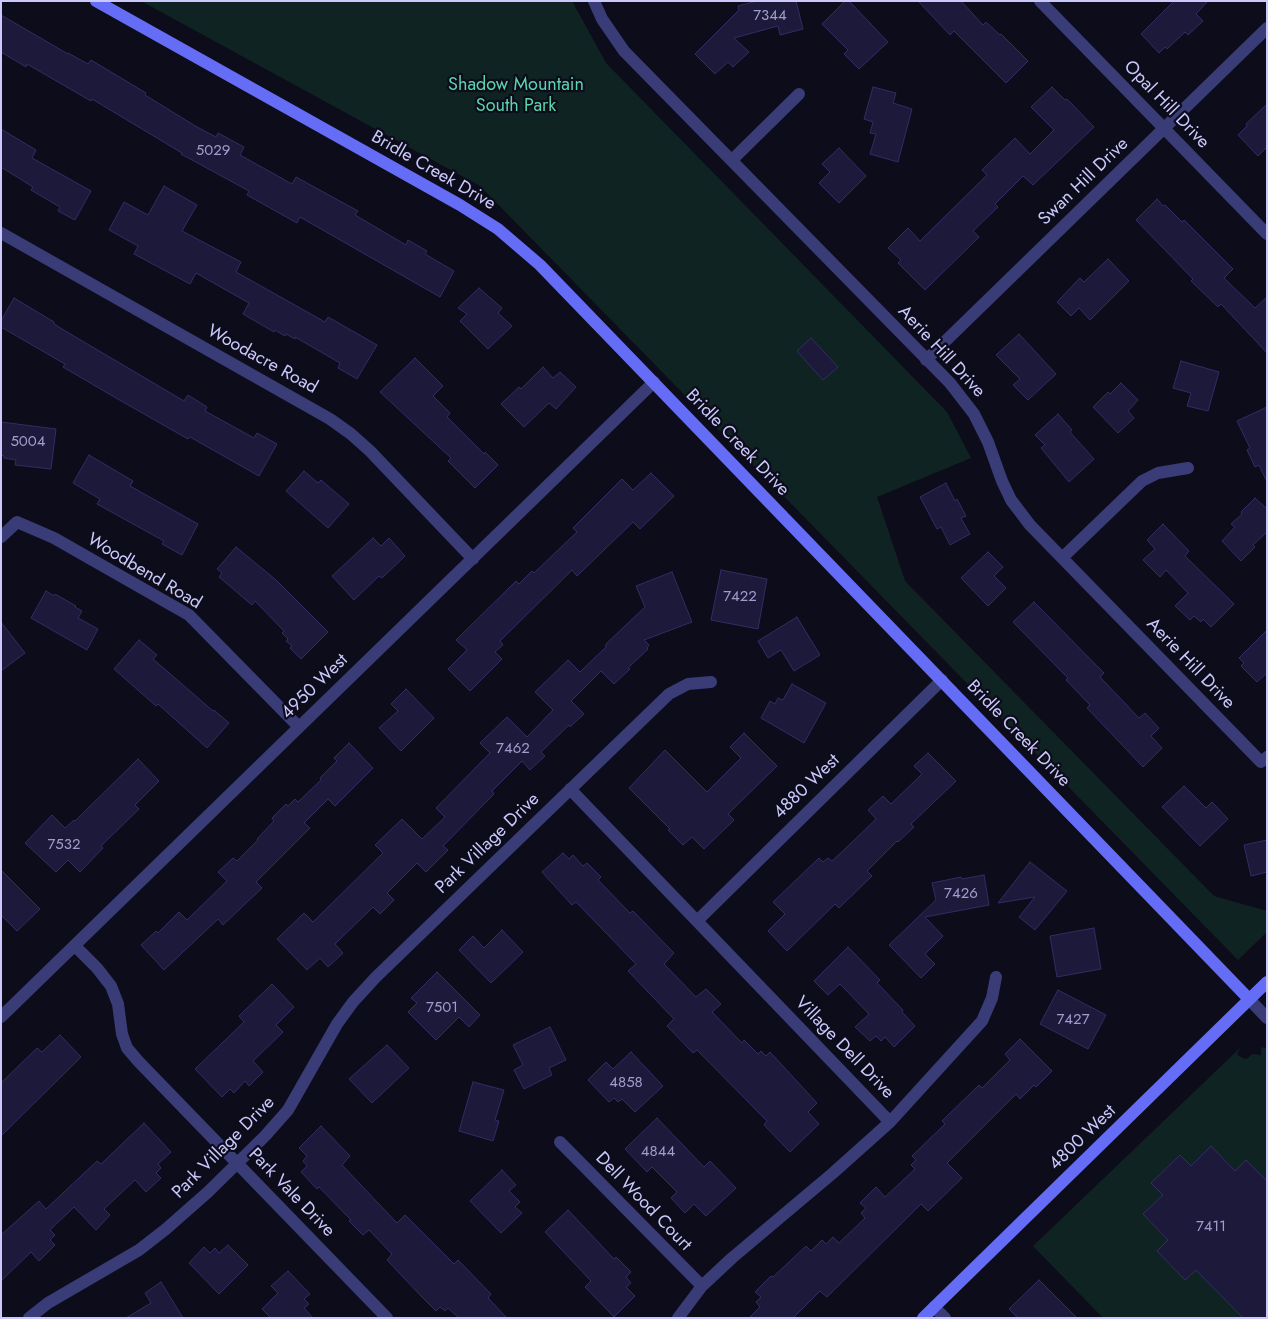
<!DOCTYPE html>
<html>
<head>
<meta charset="utf-8">
<style>
	body { margin:0 }
	#map { position:relative; width:1268px; height:1319px; overflow:hidden; background:#0d0c1b; font-family:Jost,sans-serif }
	canvas { display:block }
	.frame { position:absolute; inset:0; border:2px solid #cbc9fc; pointer-events:none }
</style>
</head>
<body>
<div id="map">
<canvas width="1268" height="1319"></canvas>
<div class="frame"></div>
</div>
<script>
const ctx = document.querySelector('canvas').getContext('2d');
ctx.lineJoin = 'round';
function fillPath(path, color) {
  ctx.fillStyle = color;
  ctx.fill(path, 'evenodd');
}
function poly(rows) {
  const path = new Path2D();
  for (const r of rows) {
    path.moveTo(r[0], r[1]);
    for (let i = 2; i < r.length; i += 2) path.lineTo(r[i], r[i + 1]);
  }
  return path;
}
function trace(path, color, width, dash) {
  ctx.strokeStyle = color;
  ctx.lineWidth = width;
  ctx.lineCap = dash ? 'butt' : 'round';
  ctx.setLineDash(dash || []);
  ctx.stroke(path);
}
function label(font, color, halo, rows, align = 'center') {
  ctx.font = font + ' Jost,sans-serif';
  ctx.lineWidth = 4.5;
  ctx.setLineDash([]);
  ctx.textBaseline = 'middle';
  ctx.strokeStyle = halo;
  ctx.fillStyle = color;
  for (const [text, x, y, turn = 0] of rows) {
    ctx.save();
    ctx.translate(x, y);
    ctx.rotate((+turn || 0) * Math.PI / 180);
    ctx.textAlign = isNaN(turn) ? turn : align;
    if (halo) ctx.strokeText(text, 0, 0);
    ctx.fillText(text, 0, 0);
    ctx.restore();
  }
}
fillPath(poly([
	[141,1,572,1,606,63,947,412,971,458,877,497,905,581,1214,896,1267,911,1267,932,1238,960,480,186],
	[1261,1047,1267,1049,1267,1318,1103,1318,1033,1246,1240,1048,1237,1055,1245,1059,1248,1058,1252,1054,1261,1055]
]), '#0f2422');
const building = poly([
	[757,1,796,1,803,29,780,35,778,26,734,38,749,52,733,67,728,62,715,74,695,54,739,10,738,6,757,1],
	[845,1,849,1,888,42,859,69,844,54,848,50,822,24,845,1],
	[918,1,961,1,983,25,986,22,1000,35,1001,34,1028,61,1006,83,954,31,950,35,918,1],
	[1174,1,1208,1,1196,14,1203,21,1188,35,1185,32,1167,49,1165,47,1159,53,1141,34,1174,1],
	[1,15,68,54,68,53,88,64,91,60,146,93,145,95,197,127,216,137,218,133,244,147,240,155,292,184,296,177,358,211,355,215,406,245,408,240,427,251,425,254,454,271,440,297,300,217,297,223,247,195,249,191,181,154,182,153,92,99,91,101,27,64,26,67,1,52,1,15],
	[873,87,896,93,893,103,912,109,898,162,870,154,876,134,870,133,873,122,864,119,873,87],
	[1052,87,1065,100,1067,99,1094,127,1033,185,1023,176,995,204,998,207,973,231,979,237,925,290,898,263,901,260,888,248,908,228,920,241,987,175,982,170,1015,138,1030,154,1054,130,1031,107,1052,87],
	[1267,104,1267,147,1258,156,1238,135,1247,126,1246,124,1267,104],
	[1,129,36,150,32,158,91,191,75,220,58,211,60,207,31,190,33,187,1,167,1,129],
	[839,148,866,176,839,203,819,183,830,172,822,164,839,148],
	[164,186,197,205,182,231,241,262,236,272,325,322,328,317,377,345,357,379,338,368,340,363,295,337,295,339,286,334,285,336,275,330,274,332,243,314,249,303,196,273,190,284,134,254,138,246,109,230,124,202,148,215,164,186],
	[1157,199,1163,206,1165,205,1182,222,1184,220,1233,269,1224,278,1255,308,1267,297,1267,353,1221,304,1218,307,1191,281,1193,279,1136,220,1157,199],
	[1108,259,1129,281,1090,320,1079,308,1071,316,1057,302,1080,278,1084,282,1108,259],
	[479,288,502,308,498,313,512,326,488,349,460,321,467,314,458,308,479,288],
	[14,298,54,322,54,324,62,329,184,401,188,395,207,407,205,411,254,438,257,433,277,444,259,476,190,437,188,439,116,398,63,367,65,364,1,327,1,321,14,298],
	[1019,334,1056,374,1028,400,1013,385,1020,379,996,355,1019,334],
	[811,338,838,367,823,380,797,351,811,338],
	[415,358,443,386,433,396,450,413,447,417,484,454,485,452,498,465,475,488,448,461,451,458,380,392,415,358],
	[1181,361,1219,372,1208,411,1187,406,1191,393,1173,388,1181,361],
	[543,367,553,378,560,372,576,387,556,409,549,403,524,427,501,404,519,387,521,389,543,367],
	[1121,383,1138,400,1128,411,1134,418,1118,433,1093,407,1108,392,1110,394,1121,383],
	[1267,407,1267,482,1259,465,1255,467,1247,450,1250,448,1237,421,1267,407],
	[1058,414,1072,430,1070,432,1094,459,1069,482,1041,448,1045,445,1035,435,1058,414],
	[1,422,56,429,51,469,15,465,16,460,4,458,4,456,1,455,1,422],
	[89,455,133,481,130,486,198,524,182,555,162,544,164,541,97,504,100,499,73,483,89,455],
	[304,471,318,483,321,480,349,504,328,528,286,491,304,471],
	[651,473,674,496,640,529,633,522,577,576,572,570,500,641,503,645,495,652,502,659,470,691,448,669,467,650,456,640,516,581,519,584,532,571,534,573,577,532,573,528,622,479,633,490,651,473],
	[946,483,955,501,957,499,966,516,961,518,970,534,950,545,941,527,937,529,920,497,946,483],
	[1255,498,1267,509,1267,532,1253,545,1255,547,1241,561,1222,541,1235,527,1231,524,1242,514,1241,512,1255,498],
	[1163,524,1189,551,1185,556,1234,604,1211,627,1203,619,1201,622,1194,616,1190,620,1175,606,1188,593,1166,570,1160,577,1143,560,1155,549,1147,540,1163,524],
	[373,538,381,546,389,538,405,556,382,578,379,576,354,600,332,576,373,538],
	[236,547,276,580,328,632,301,659,290,648,292,646,286,641,288,639,282,633,284,631,255,601,252,605,219,577,222,573,217,569,236,547],
	[988,552,1003,567,994,576,1006,588,988,606,961,578,988,552],
	[721,570,767,579,758,629,711,620,721,570],
	[672,572,692,622,644,640,649,645,647,648,648,649,628,668,630,669,614,684,601,671,571,701,584,714,570,727,569,725,541,752,545,756,530,770,522,761,492,791,494,794,443,846,448,850,426,872,417,863,387,893,394,900,380,914,373,907,335,944,343,953,328,967,320,958,307,970,277,939,304,913,313,922,383,853,375,845,402,819,422,839,445,817,436,808,490,753,480,743,507,717,527,737,553,710,535,692,568,660,580,672,606,647,606,644,645,607,636,586,672,572],
	[46,591,54,596,55,594,76,606,75,607,82,611,78,618,98,629,87,650,31,618,46,591],
	[1034,602,1104,673,1100,677,1139,718,1145,713,1159,728,1151,736,1162,748,1143,767,1087,708,1090,705,1066,680,1068,678,1013,622,1034,602],
	[797,617,820,655,794,671,781,650,768,658,758,641,797,617],
	[1,622,25,653,1,671,1,622],
	[1267,630,1267,673,1257,682,1241,666,1244,663,1239,658,1267,630],
	[139,640,157,655,153,659,213,711,214,710,229,723,207,748,158,704,156,706,114,669,139,640],
	[792,684,826,703,804,743,761,718,770,701,775,704,778,698,783,700,792,684],
	[406,689,434,718,401,751,379,728,398,711,391,704,406,689],
	[744,733,777,766,728,814,734,820,704,849,692,837,683,845,668,830,670,829,629,788,665,750,707,792,741,758,730,747,744,733],
	[349,743,373,768,335,806,328,799,304,823,310,828,256,882,262,888,223,925,218,919,164,970,141,945,156,931,158,933,179,912,187,920,227,881,218,872,233,858,237,861,258,840,257,839,274,821,272,818,286,804,288,806,295,799,298,802,321,780,320,778,337,761,334,758,349,743],
	[928,753,956,781,911,824,914,827,898,842,897,841,867,871,872,876,839,908,835,904,787,951,768,931,785,914,773,902,819,858,823,862,828,858,832,861,845,849,876,819,868,810,883,796,891,804,922,774,914,766,928,753],
	[138,759,159,781,135,805,139,809,101,846,103,848,80,872,68,860,56,872,25,843,52,815,65,828,74,820,75,821,138,759],
	[1184,786,1206,808,1212,802,1228,819,1200,846,1162,807,1184,786],
	[1267,840,1267,872,1251,876,1244,845,1267,840],
	[563,853,569,859,573,855,583,866,587,863,601,877,598,880,630,913,633,911,674,953,664,964,696,997,706,989,721,1004,712,1012,742,1043,744,1040,758,1054,761,1051,766,1056,770,1052,817,1103,808,1112,819,1124,790,1152,764,1125,767,1121,697,1050,693,1053,667,1026,674,1019,628,971,636,964,576,902,572,905,542,872,563,853],
	[1030,862,1067,891,1035,930,1019,917,1035,897,998,903,1030,862],
	[1,870,40,909,17,931,1,915,1,870],
	[984,875,989,905,925,917,943,936,925,954,935,964,921,978,889,945,936,900,932,883,961,877,962,879,984,875],
	[1094,928,1101,969,1057,977,1050,936,1094,928],
	[502,930,523,952,491,983,459,950,473,936,484,948,502,930],
	[848,947,880,980,877,983,903,1010,902,1012,915,1026,894,1047,885,1037,881,1041,876,1036,870,1041,855,1027,869,1014,840,984,828,995,814,981,848,947],
	[437,972,480,1015,469,1027,459,1017,436,1040,408,1012,417,1003,411,998,437,972],
	[272,984,294,1007,276,1025,283,1032,253,1061,263,1072,249,1086,245,1081,234,1093,230,1089,222,1097,195,1069,244,1022,239,1016,272,984],
	[1058,990,1106,1015,1088,1049,1040,1024,1058,990],
	[550,1027,566,1060,549,1068,552,1075,524,1089,514,1070,523,1065,513,1045,550,1027],
	[60,1035,81,1057,1,1136,1,1083,37,1048,42,1052,60,1035],
	[1020,1039,1052,1071,1036,1087,1034,1085,1020,1099,1016,1094,947,1163,962,1178,928,1211,921,1204,827,1297,820,1291,793,1318,749,1318,760,1307,756,1302,761,1297,755,1292,771,1276,773,1277,806,1246,811,1251,822,1240,826,1244,833,1237,839,1243,865,1218,861,1213,866,1208,860,1203,876,1187,885,1197,915,1169,911,1165,916,1160,912,1156,945,1124,942,1121,979,1085,982,1088,1010,1060,1005,1054,1020,1039],
	[387,1045,409,1068,372,1103,349,1079,387,1045],
	[631,1052,663,1086,635,1112,622,1099,618,1102,614,1098,609,1102,588,1080,606,1062,613,1069,631,1052],
	[473,1082,504,1090,495,1120,499,1121,493,1141,459,1131,473,1082],
	[657,1118,704,1167,710,1161,736,1188,706,1216,694,1204,685,1213,671,1198,677,1192,652,1167,647,1172,625,1149,657,1118],
	[144,1123,171,1152,158,1164,161,1168,156,1173,161,1178,146,1192,135,1180,104,1209,110,1215,96,1230,74,1207,50,1230,55,1235,50,1240,55,1245,39,1261,31,1252,1,1281,1,1235,39,1201,46,1209,97,1161,101,1164,144,1123],
	[321,1126,350,1156,342,1165,397,1223,405,1215,454,1264,458,1260,491,1294,488,1298,507,1318,459,1318,448,1308,445,1311,440,1307,436,1311,421,1296,387,1260,392,1254,369,1230,363,1235,349,1221,351,1220,319,1187,317,1189,301,1172,307,1166,303,1161,307,1156,299,1148,321,1126],
	[1211,1146,1235,1171,1246,1160,1267,1181,1267,1318,1243,1318,1196,1270,1185,1280,1157,1251,1168,1240,1143,1214,1163,1195,1151,1183,1180,1155,1191,1166,1211,1146],
	[502,1170,516,1185,509,1191,520,1202,515,1207,522,1213,501,1233,470,1201,502,1170],
	[568,1210,614,1259,616,1257,631,1272,626,1277,631,1283,626,1287,635,1296,614,1317,585,1287,591,1281,545,1232,568,1210],
	[228,1245,248,1265,219,1294,189,1263,204,1247,210,1253,215,1248,219,1253,228,1245],
	[288,1271,310,1294,304,1299,309,1304,304,1308,313,1318,271,1318,262,1309,278,1293,271,1286,288,1271],
	[1039,1280,1077,1318,1018,1318,1009,1309,1039,1280],
	[161,1282,183,1318,126,1318,151,1303,145,1293,161,1282]
]);
fillPath(building, '#1d193a');
trace(building, '#332c65', 1);
trace(poly([
	[594,1,602,19,624,51,950,383,974,414,988,442,1002,481,1011,500,1030,525,1261,762,1267,757],
	[1040,1,1267,234],
	[732,160,799,94],
	[1,233,330,419,351,434,370,451,473,559],
	[926,360,1267,28],
	[1,537,17,522,54,538,189,615,299,727],
	[1062,558,1142,481,1158,473,1188,468],
	[570,789,890,1122],
	[698,920,942,680],
	[75,946,97,968,111,986,118,1004,122,1034,127,1048,139,1062,387,1318],
	[1249,999,1267,1018],
	[1,1017,654,382],
	[560,1142,702,1286],
	[934,1307,945,1318],
	[29,1318,48,1303,139,1250,166,1229,208,1192,265,1136,288,1110,337,1024,353,1002,376,977,669,694,688,684,711,682],
	[678,1318,702,1286,732,1258,833,1173,890,1122,982,1021,992,998,996,977]
]), '#393c77', 12);
trace(poly([
	[96,1,460,205,498,229,540,265,1249,999],
	[923,1318,1267,982]
]), '#656df6', 12);
label('15px', '#a09dcc', null, [
	["7344",770,16],
	["5029",213,151],
	["5004",28,442],
	["7422",740,597],
	["7462",513,749],
	["7532",64,845],
	["7426",961,894],
	["7501",442,1008],
	["7427",1073,1020],
	["4858",626,1083],
	["4844",658,1152],
	["7411",1211,1227]
]);
label('18px', '#5ad6ae', '#0d0c1b', [
	["Shadow Mountain",516,86],
	["South Park",516,107]
]);
label('18px', '#cbc9fc', '#0d0c1b', [
	["Opal Hill Drive",1166,105,46],
	["Bridle Creek Drive",433,171,30],
	["Swan Hill Drive",1084,182,-44],
	["Aerie Hill Drive",941,352,47],
	["Woodacre Road",262,360,29],
	["Bridle Creek Drive",737,443,46],
	["Woodbend Road",144,572,31],
	["Aerie Hill Drive",1190,664,46],
	["4950 West",315,687,-44],
	["Bridle Creek Drive",1018,734,46],
	["4880 West",807,787,-44],
	["Park Village Drive",488,844,-44],
	["Village Dell Drive",844,1048,46],
	["4800 West",1083,1138,-44],
	["Park Village Drive",224,1148,-45],
	["Park Vale Drive",291,1193,46],
	["Dell Wood Court",643,1202,46]
]);
</script>
</body>
</html>
